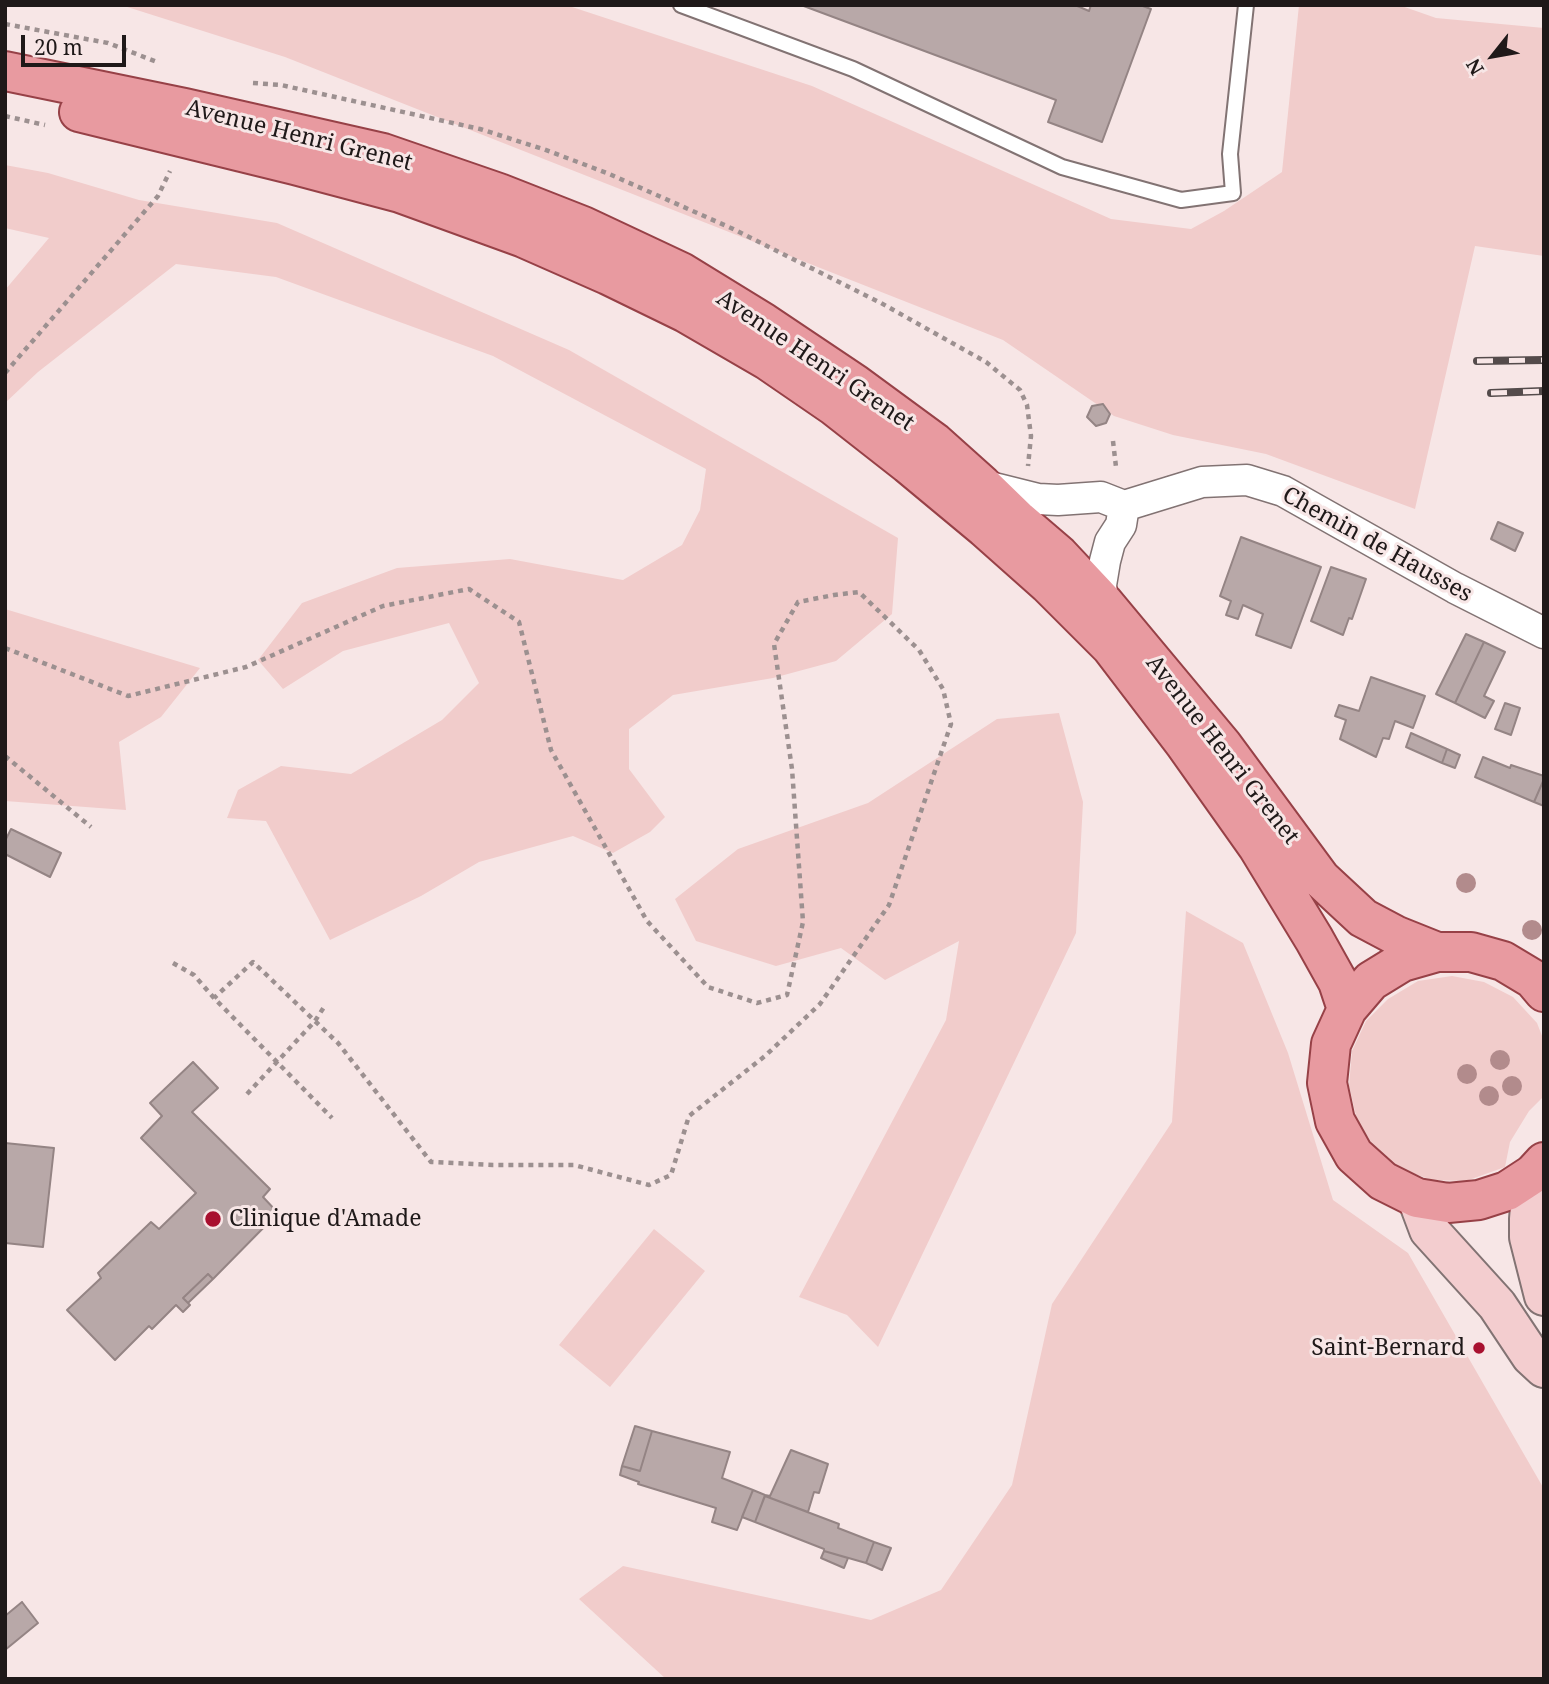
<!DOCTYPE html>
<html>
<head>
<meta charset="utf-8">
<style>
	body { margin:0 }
	#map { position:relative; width:1549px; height:1684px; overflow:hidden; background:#f7e6e6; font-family:"Noto Serif",serif }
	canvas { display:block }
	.frame { position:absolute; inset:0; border:7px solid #1f1919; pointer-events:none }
	.north { position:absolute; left:1458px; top:21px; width:70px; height:70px; -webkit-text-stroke:5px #f7e6e6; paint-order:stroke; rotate:239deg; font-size:19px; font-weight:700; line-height:28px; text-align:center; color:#1f1919 }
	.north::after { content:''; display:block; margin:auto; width:24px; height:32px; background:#1f1919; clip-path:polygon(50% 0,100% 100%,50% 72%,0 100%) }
	.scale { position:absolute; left:21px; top:35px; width:105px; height:32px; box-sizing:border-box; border:4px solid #1f1919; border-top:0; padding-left:9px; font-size:21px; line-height:24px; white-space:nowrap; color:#1f1919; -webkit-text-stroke:5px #f7e6e6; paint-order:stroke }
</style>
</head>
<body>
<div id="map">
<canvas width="1549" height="1684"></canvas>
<div class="frame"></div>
<div class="north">N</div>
<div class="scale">20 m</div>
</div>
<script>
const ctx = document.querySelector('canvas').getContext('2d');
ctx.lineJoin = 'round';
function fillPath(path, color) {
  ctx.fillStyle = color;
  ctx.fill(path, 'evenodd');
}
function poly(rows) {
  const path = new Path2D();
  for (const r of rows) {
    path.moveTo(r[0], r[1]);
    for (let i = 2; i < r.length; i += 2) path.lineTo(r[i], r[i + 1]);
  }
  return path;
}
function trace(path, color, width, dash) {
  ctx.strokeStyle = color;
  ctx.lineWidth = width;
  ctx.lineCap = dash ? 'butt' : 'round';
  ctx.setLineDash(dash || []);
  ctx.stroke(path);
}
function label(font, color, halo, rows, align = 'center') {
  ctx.font = font + ' "Noto Serif",serif';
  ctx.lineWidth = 6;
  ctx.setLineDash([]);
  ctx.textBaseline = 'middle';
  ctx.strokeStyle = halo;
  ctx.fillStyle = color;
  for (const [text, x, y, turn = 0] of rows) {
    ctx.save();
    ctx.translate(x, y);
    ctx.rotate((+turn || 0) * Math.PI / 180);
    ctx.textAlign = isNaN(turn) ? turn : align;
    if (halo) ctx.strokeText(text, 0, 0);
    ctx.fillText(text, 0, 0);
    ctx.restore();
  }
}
fillPath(poly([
	[121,5,566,5,812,86,1111,219,1191,229,1224,211,1282,172,1299,5,1399,5,1436,18,1544,28,1544,256,1475,246,1415,509,1266,454,1173,435,1114,416,1003,340,285,57],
	[5,165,48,173,139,200,277,223,569,350,898,538,892,614,836,661,773,678,673,695,629,729,629,769,665,817,650,832,613,853,573,836,479,862,421,896,330,940,266,821,227,818,238,790,281,766,351,774,442,720,479,683,449,623,343,651,283,689,258,660,302,603,397,568,510,559,623,580,682,545,700,510,706,469,493,356,276,277,176,264,38,372,5,403,5,290,49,238,5,228],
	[5,609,200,668,161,717,119,742,126,810,5,801],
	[1059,713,1083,802,1076,933,878,1347,847,1315,799,1297,946,1020,959,941,885,980,841,948,776,966,696,941,675,899,738,849,868,803,997,719],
	[1186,911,1243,943,1288,1053,1333,1200,1408,1253,1544,1489,1544,1679,666,1679,579,1599,623,1566,871,1620,941,1590,1012,1485,1052,1304,1172,1122],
	[1452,976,1484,982,1513,997,1537,1023,1544,1041,1544,1096,1529,1111,1510,1142,1505,1167,1466,1181,1432,1180,1401,1169,1375,1148,1357,1120,1349,1086,1352,1051,1366,1021,1388,999,1418,981],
	[654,1229,705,1271,610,1387,559,1345]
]), '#f1cccb');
const building = poly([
	[801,5,1075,5,1089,11,1091,5,1140,5,1151,9,1102,142,1048,122,1056,100,801,5],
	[1103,404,1110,414,1106,423,1096,426,1087,417,1092,406,1103,404],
	[1498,522,1523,533,1515,551,1491,539,1498,522],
	[1241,537,1321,567,1291,648,1256,635,1263,614,1243,605,1238,619,1226,615,1231,601,1220,596,1241,537],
	[1331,567,1366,579,1352,619,1349,618,1343,635,1311,621,1331,567],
	[1466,634,1484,642,1455,703,1436,694,1466,634],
	[1484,642,1505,652,1484,696,1494,701,1485,718,1455,703,1484,642],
	[1371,677,1425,696,1413,728,1395,721,1389,739,1383,738,1376,757,1340,739,1346,720,1335,716,1339,705,1359,711,1371,677],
	[1505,703,1520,708,1511,735,1495,729,1505,703],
	[1411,733,1447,749,1442,763,1406,747,1411,733],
	[1447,749,1460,755,1455,768,1442,763,1447,749],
	[1483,757,1510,768,1511,765,1544,776,1544,779,1534,802,1475,777,1483,757],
	[1544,779,1544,806,1534,802,1544,779],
	[11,829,61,853,50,877,5,854,5,841,11,829],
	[193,1062,218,1088,192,1112,270,1189,263,1197,278,1213,213,1279,208,1274,183,1298,190,1305,183,1312,176,1305,152,1329,149,1326,115,1360,67,1310,101,1278,98,1273,151,1222,159,1229,196,1193,141,1138,162,1116,150,1103,193,1062],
	[5,1143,54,1148,43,1247,5,1243,5,1143],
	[208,1274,213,1279,188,1303,183,1298,208,1274],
	[635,1426,652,1431,640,1471,622,1466,635,1426],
	[652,1431,730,1452,722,1478,753,1490,737,1530,712,1522,716,1508,638,1484,639,1482,620,1475,622,1466,640,1471,652,1431],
	[791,1450,828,1464,819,1493,814,1492,808,1512,765,1496,765,1495,770,1496,791,1450],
	[753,1490,765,1495,755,1522,742,1517,753,1490],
	[765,1496,839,1524,838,1528,874,1542,866,1563,824,1551,824,1549,755,1522,765,1496],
	[874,1542,891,1548,882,1570,866,1563,874,1542],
	[824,1551,848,1558,844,1568,821,1558,824,1551],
	[22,1602,38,1623,5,1650,5,1616,22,1602]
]);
fillPath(building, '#b8a8a8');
trace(building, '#948484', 2);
const lane = poly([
	[681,5,853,69,1062,167,1181,200,1233,193,1230,154,1246,5]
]);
const street = poly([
	[982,485,1038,499,1058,500,1101,497,1124,506,1202,482,1247,480,1283,491,1455,588,1544,633],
	[1103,602,1101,585,1105,561,1110,542,1121,525,1124,506]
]);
const secondary = poly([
	[1533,1174,1529,1219,1529,1237,1544,1296],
	[1417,1198,1429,1230,1497,1305,1531,1356,1544,1368]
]);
const primary = poly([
	[5,71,185,108,383,153,499,193,583,226,681,272,764,323,855,384,934,442,982,485,1017,519,1059,555,1103,602,1223,746,1321,879,1363,918,1397,936,1437,952],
	[79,112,295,165,400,193,524,238,608,275,686,313,767,360,834,406,908,464,985,528,1048,584,1111,647,1185,744,1258,847,1314,939,1338,982,1347,1009],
	[1544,992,1533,979,1503,961,1471,952,1437,952,1402,962,1371,981,1347,1009,1331,1044,1327,1083,1335,1121,1354,1155,1383,1181,1417,1198,1448,1203,1479,1200,1507,1191,1533,1174,1544,1162]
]);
trace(lane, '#827373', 18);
trace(street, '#827373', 33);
trace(secondary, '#827373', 42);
trace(primary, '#974147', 42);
trace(poly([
	[5,24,108,43,157,62],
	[253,83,281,85,480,129,543,149,607,173,731,228,881,303,986,362,1020,390,1027,405,1031,436,1028,466],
	[5,116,45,125],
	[5,373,158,196,170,171],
	[1113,441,1116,467],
	[5,648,128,696,246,667,383,606,469,589,519,622,551,750,647,921,708,987,757,1003,787,995,803,922,792,769,774,644,798,602,834,595,859,592,919,650,943,689,951,724,889,905,820,1004,765,1056,689,1116,671,1175,649,1185,574,1165,493,1165,431,1162,338,1043,253,962,214,998],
	[5,756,91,827],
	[173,963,194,975,214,998,332,1118],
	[247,1094,315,1021,324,1007]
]), '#9c9090', 4.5, [5, 5]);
trace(lane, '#fff', 14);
trace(street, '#fff', 30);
trace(secondary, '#f3cdcf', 38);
trace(primary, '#e89aa0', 38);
const rail = poly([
	[1477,361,1544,360],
	[1491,393,1544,391]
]);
trace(rail, '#544b4b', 8);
trace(rail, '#f7e6e6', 5, [16]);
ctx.fillStyle = '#b28b8c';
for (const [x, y] of [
	[1466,883],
	[1532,930],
	[1500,1060],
	[1467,1074],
	[1512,1086],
	[1489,1096]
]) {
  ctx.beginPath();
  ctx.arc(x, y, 10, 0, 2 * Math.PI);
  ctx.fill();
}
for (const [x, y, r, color] of [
	[213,1219,9,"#a8102f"],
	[1479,1348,7,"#a8102f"]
]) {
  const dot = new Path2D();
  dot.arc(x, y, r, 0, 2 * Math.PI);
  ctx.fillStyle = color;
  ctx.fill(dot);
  trace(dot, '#f7e6e6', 2.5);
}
label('23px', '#1f1919', '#f7e6e6', [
	["Avenue Henri Grenet",299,136,14],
	["Avenue Henri Grenet",815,361,34],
	["Chemin de Hausses",1377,545,29],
	["Avenue Henri Grenet",1222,750,52]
]);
label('23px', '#1f1919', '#f7e6e6', [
	["Clinique d'Amade",229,1219],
	["Saint-Bernard",1465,1348,"right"]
], 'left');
</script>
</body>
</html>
